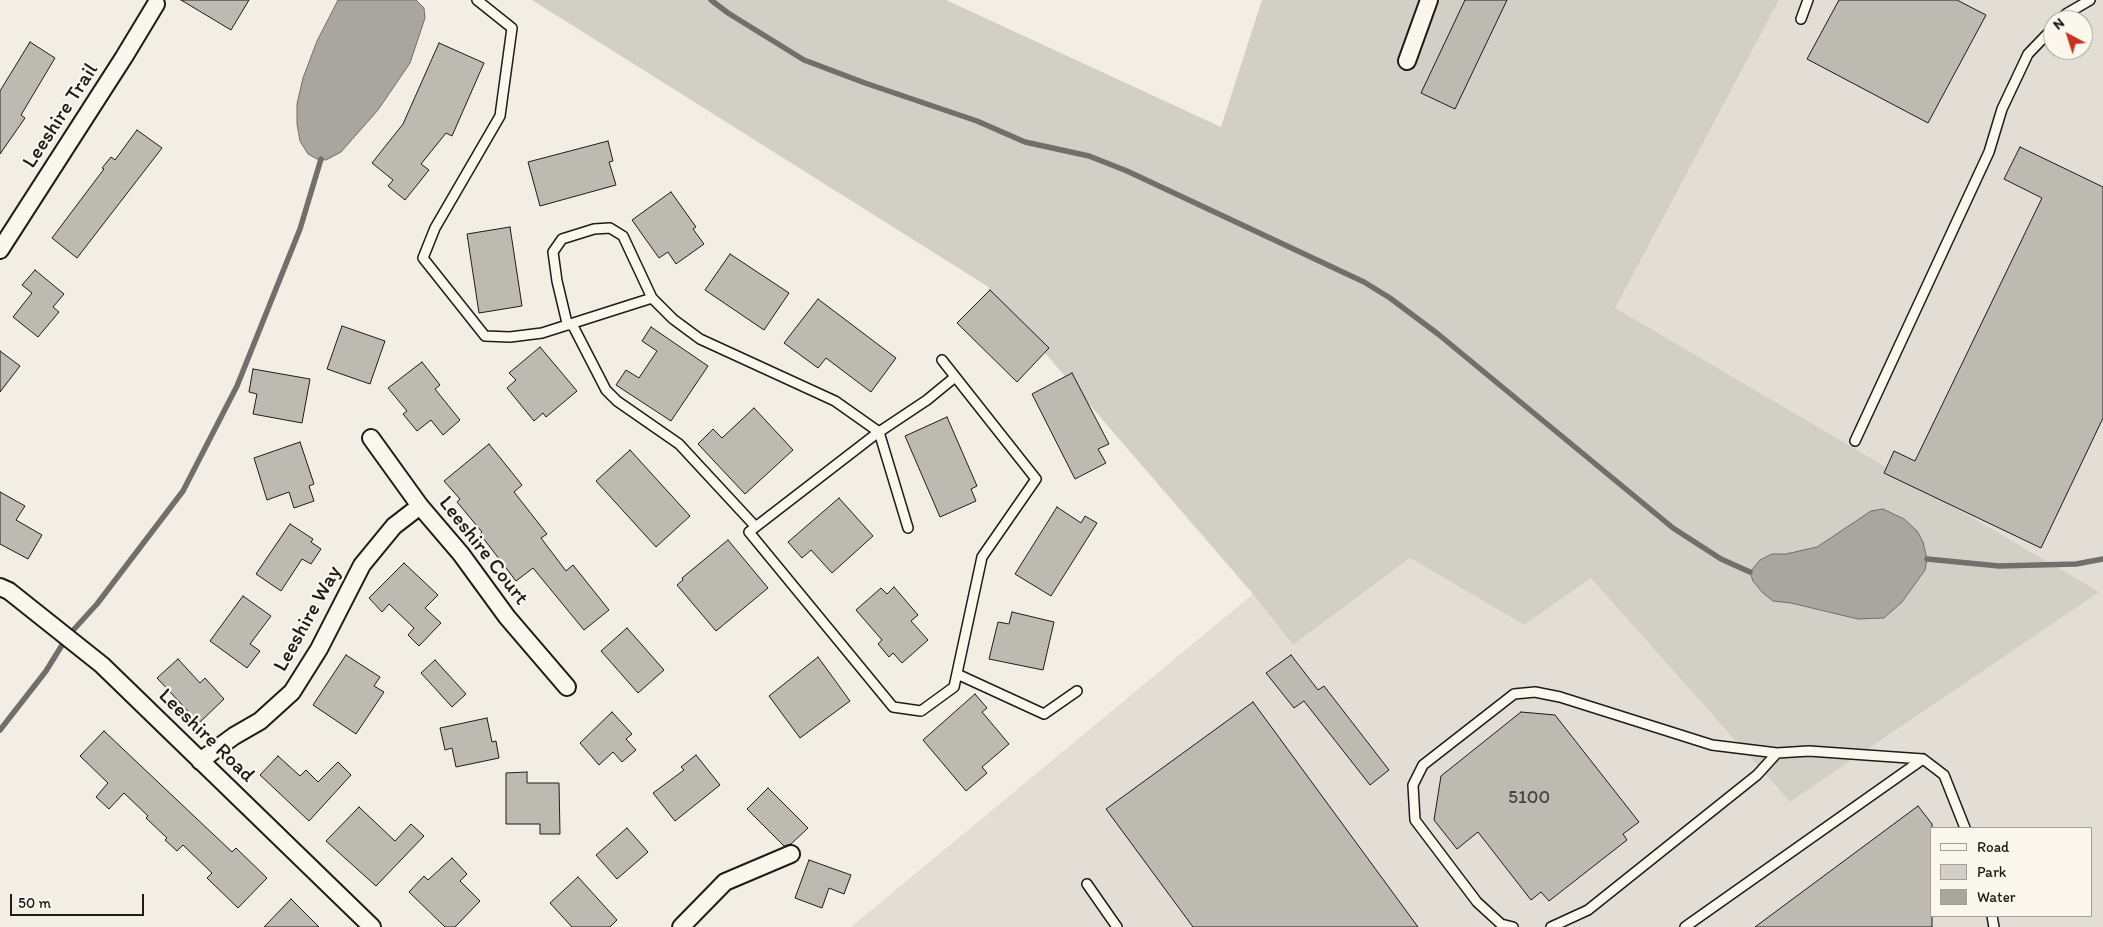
<!DOCTYPE html>
<html>
<head>
<meta charset="utf-8">
<style>
	body { margin:0 }
	#map { position:relative; width:2103px; height:927px; overflow:hidden; background:#f2eee4; font-family:Itim,sans-serif }
	canvas { display:block }
	.legend { position:absolute; left:1930px; top:827px; width:162px; height:90px; box-sizing:border-box; background:#fbf7ec; border:1px solid #a29f99; margin:0; padding:6px 9px; list-style:none; font-size:15px; color:#1c1c1c }
	.legend li { display:flex; align-items:center; gap:10px; height:25px }
	.legend b { width:25px; border:1px solid #a29f99 }
	.north { position:absolute; left:2043px; top:10px; width:50px; height:50px; box-sizing:border-box; background:#fbf7ec; border:1px solid #a29f99; border-radius:50%; rotate:320deg; font-size:14px; font-weight:700; line-height:20px; text-align:center; color:#1c1c1c }
	.north::after { content:''; display:block; margin:auto; width:18px; height:22px; background:#c8321e; clip-path:polygon(50% 0,100% 100%,50% 72%,0 100%) }
	.scale { position:absolute; left:10px; top:894px; width:134px; height:22px; box-sizing:border-box; border:2px solid #1c1c1c; border-top:0; padding-left:6px; font-size:15px; line-height:18px; white-space:nowrap; color:#1c1c1c; -webkit-text-stroke:4px #fbf7ec; paint-order:stroke }
</style>
</head>
<body>
<div id="map">
<canvas width="2103" height="927"></canvas>
<ul class="legend">
<li><b style="height:6px;background:#fbf7ec"></b>Road</li>
<li><b style="height:14px;background:#d2cfc6"></b>Park</li>
<li><b style="height:14px;background:#a9a6a0"></b>Water</li>
</ul>
<div class="north">N</div>
<div class="scale">50 m</div>
</div>
<script>
const ctx = document.querySelector('canvas').getContext('2d');
ctx.lineJoin = 'round';
function fillPath(path, color) {
  ctx.fillStyle = color;
  ctx.fill(path, 'evenodd');
}
function poly(rows) {
  const path = new Path2D();
  for (const r of rows) {
    path.moveTo(r[0], r[1]);
    for (let i = 2; i < r.length; i += 2) path.lineTo(r[i], r[i + 1]);
  }
  return path;
}
function trace(path, color, width, dash) {
  ctx.strokeStyle = color;
  ctx.lineWidth = width;
  ctx.lineCap = dash ? 'butt' : 'round';
  ctx.setLineDash(dash || []);
  ctx.stroke(path);
}
function label(font, color, halo, rows, align = 'center') {
  ctx.font = font + ' Itim,sans-serif';
  ctx.lineWidth = 4.5;
  ctx.setLineDash([]);
  ctx.textBaseline = 'middle';
  ctx.strokeStyle = halo;
  ctx.fillStyle = color;
  for (const [text, x, y, turn = 0] of rows) {
    ctx.save();
    ctx.translate(x, y);
    ctx.rotate((+turn || 0) * Math.PI / 180);
    ctx.textAlign = isNaN(turn) ? turn : align;
    if (halo) ctx.strokeText(text, 0, 0);
    ctx.fillText(text, 0, 0);
    ctx.restore();
  }
}
fillPath(poly([
	[1779,0,2103,0,2103,927,851,927,1253,594,1293,645,1410,558,1524,625,1591,577,1790,802,2098,592,1614,308],
	[2053,20,2083,20,2083,50,2053,50],
	[1932,828,2092,828,2092,916,1932,916]
]), '#e2ded5');
fillPath(poly([
	[532,0,946,0,1221,127,1262,0,1779,0,1615,308,2099,592,1790,802,1591,578,1524,625,1410,558,1293,645,1253,594,987,286]
]), '#d2cfc6');
const water = poly([
	[338,0,416,0,424,8,425,18,410,63,378,110,341,152,326,160,317,159,308,154,300,141,297,124,297,104,303,78,317,41,338,0],
	[1883,509,1904,519,1917,531,1923,542,1927,559,1925,570,1902,602,1884,618,1858,619,1791,603,1773,601,1763,593,1753,581,1750,572,1760,560,1772,554,1786,554,1817,547,1871,511,1883,509]
]);
fillPath(water, '#a9a6a0');
trace(water, '#716f6b', 1);
trace(poly([
	[711,0,728,13,804,60,865,83,977,121,1025,142,1089,156,1127,171,1364,282,1390,298,1438,334,1673,528,1721,559,1750,572],
	[1927,559,1999,566,2076,564,2103,559],
	[0,730,46,671,67,637,97,604,183,491,237,386,300,229,321,159]
]), '#716f6b', 5.5);
const building = poly([
	[181,0,249,0,231,30,181,0],
	[1465,0,1507,0,1455,109,1421,93,1465,0],
	[1839,0,1957,0,1986,15,1928,123,1807,59,1839,0],
	[30,42,55,58,21,115,25,118,0,154,0,91,30,42],
	[439,43,484,63,452,136,446,133,421,164,429,170,405,200,388,186,393,180,372,163,403,124,439,43],
	[137,130,162,148,77,258,52,238,104,169,102,168,111,157,115,160,137,130],
	[608,141,613,161,609,162,616,185,540,206,528,162,608,141],
	[2020,147,2103,187,2103,418,2041,548,1884,473,1894,451,1915,461,2042,198,2004,179,2020,147],
	[671,192,696,227,693,229,704,244,676,264,668,252,659,258,632,220,671,192],
	[510,227,522,306,479,313,467,234,510,227],
	[730,254,789,293,764,330,705,290,730,254],
	[35,270,64,294,53,307,59,312,38,337,13,317,32,293,22,285,35,270],
	[990,290,1049,348,1017,382,957,323,990,290],
	[818,299,896,358,871,392,826,358,818,368,784,343,818,299],
	[342,326,385,341,370,384,327,369,342,326],
	[651,327,708,366,671,421,616,385,626,370,639,378,657,351,642,341,651,327],
	[540,347,577,391,546,417,543,413,534,421,507,388,516,380,509,373,540,347],
	[0,351,20,366,0,392,0,351],
	[422,362,440,385,435,389,460,420,443,435,431,420,417,431,403,414,407,411,388,388,422,362],
	[253,369,310,379,302,423,253,414,257,394,249,392,253,369],
	[1072,373,1109,444,1098,449,1106,463,1075,479,1032,394,1072,373],
	[754,408,793,450,745,494,698,444,713,429,722,438,754,408],
	[947,417,977,486,971,489,976,501,940,517,905,436,947,417],
	[300,442,314,484,309,486,314,501,294,508,289,492,267,500,254,458,300,442],
	[489,444,522,485,514,492,547,534,541,538,566,571,573,565,609,610,584,630,533,568,516,581,480,534,482,532,457,502,460,499,444,481,489,444],
	[630,450,690,516,656,547,596,481,630,450],
	[0,492,25,506,16,520,42,535,28,559,0,544,0,492],
	[839,498,873,536,832,573,811,550,802,558,788,542,839,498],
	[1057,507,1081,523,1085,516,1097,523,1051,596,1015,574,1057,507],
	[290,524,313,539,311,542,321,549,311,564,302,559,281,591,256,574,290,524],
	[728,540,768,588,716,631,677,585,683,580,682,578,728,540],
	[404,563,438,595,425,608,441,623,419,646,408,635,414,628,389,604,382,612,369,598,404,563],
	[894,587,918,615,911,621,928,640,902,663,893,653,889,657,878,644,882,640,856,610,881,588,887,594,894,587],
	[243,596,271,616,250,644,260,651,247,668,210,641,243,596],
	[1012,612,1054,622,1043,670,989,659,998,622,1009,624,1012,612],
	[627,628,664,670,638,693,601,651,627,628],
	[346,655,380,677,374,686,384,692,356,734,313,705,346,655],
	[1291,655,1318,690,1324,686,1389,770,1370,785,1304,701,1294,708,1266,673,1291,655],
	[818,657,850,701,800,738,769,696,818,657],
	[178,659,200,683,205,678,224,699,199,723,157,678,178,659],
	[435,660,466,694,452,707,421,673,435,660],
	[975,694,987,708,982,712,1009,744,982,767,987,773,966,791,923,740,975,694],
	[1253,702,1418,927,1193,927,1106,809,1253,702],
	[612,712,632,734,626,739,636,750,622,762,613,752,599,765,580,743,612,712],
	[1521,712,1555,715,1639,822,1623,834,1627,840,1549,901,1541,892,1531,900,1478,832,1457,849,1434,820,1441,776,1521,712],
	[487,718,492,742,496,741,499,758,456,767,452,748,445,750,440,728,487,718],
	[104,731,232,852,236,848,267,878,238,908,207,878,212,873,183,845,177,851,165,840,167,838,146,818,148,816,124,793,109,809,96,797,108,783,80,756,104,731],
	[696,755,720,785,675,821,653,793,684,770,681,767,696,755],
	[278,756,300,776,306,770,318,782,338,762,351,775,309,821,260,775,278,756],
	[527,772,527,783,559,783,560,834,540,834,540,824,506,824,506,773,527,772],
	[768,788,808,828,791,844,784,846,747,809,768,788],
	[1918,806,1932,824,1932,927,1755,927,1918,806],
	[359,807,395,841,411,824,424,836,376,886,326,841,359,807],
	[627,828,648,852,617,879,596,855,627,828],
	[452,858,467,874,460,881,480,901,455,927,445,927,409,892,424,876,428,880,452,858],
	[809,860,851,875,844,894,829,888,822,908,795,898,809,860],
	[578,877,617,920,610,927,572,927,550,903,578,877],
	[291,899,319,927,264,927,291,899]
]);
fillPath(building, '#bdbab1');
trace(building, '#1c1c1c', 1);
const service = poly([
	[477,0,512,28,500,116,435,228,423,258,485,336,510,337,542,333,652,298],
	[1801,19,1808,0],
	[2060,20,2066,14,2090,0],
	[572,324,606,390,617,401,679,444,755,526],
	[569,325,567,323,557,281,553,252,562,239,594,229,610,228,623,236,652,298,673,319,700,339,835,401,879,432,908,528],
	[942,360,1036,479,982,557,954,687,921,711,893,707,749,532,876,434,927,400,955,377],
	[1855,441,1989,152,2002,109,2028,54,2053,28],
	[957,674,1044,714,1077,691],
	[1087,884,1117,927],
	[1992,916,1994,927],
	[1513,927,1501,924,1477,902,1415,820,1413,785,1423,765,1514,694,1535,692,1560,697,1712,745,1777,753],
	[1551,927,1588,910,1757,775,1777,753,1809,751,1923,759],
	[1685,927,1923,759,1944,775,1965,828]
]);
const minor = poly([
	[1407,61,1429,0],
	[0,250,124,57,156,4],
	[371,438,420,506,461,554,507,617,567,687],
	[0,587,9,591,102,665,372,927],
	[200,761,234,736,260,721,292,692,319,649,362,565,394,526,420,506],
	[681,927,725,882,791,854]
]);
trace(service, '#1c1c1c', 12);
trace(minor, '#1c1c1c', 20);
trace(service, '#fbf7ec', 9);
trace(minor, '#fbf7ec', 16);
label('19px', '#444441', null, [
	["5100",1529,798]
]);
label('21px', '#1c1c1c', '#fbf7ec', [
	["Leeshire Trail",61,116,-57],
	["Leeshire Court",483,551,52],
	["Leeshire Way",308,619,-61],
	["Leeshire Road",206,736,44]
]);
</script>
</body>
</html>
